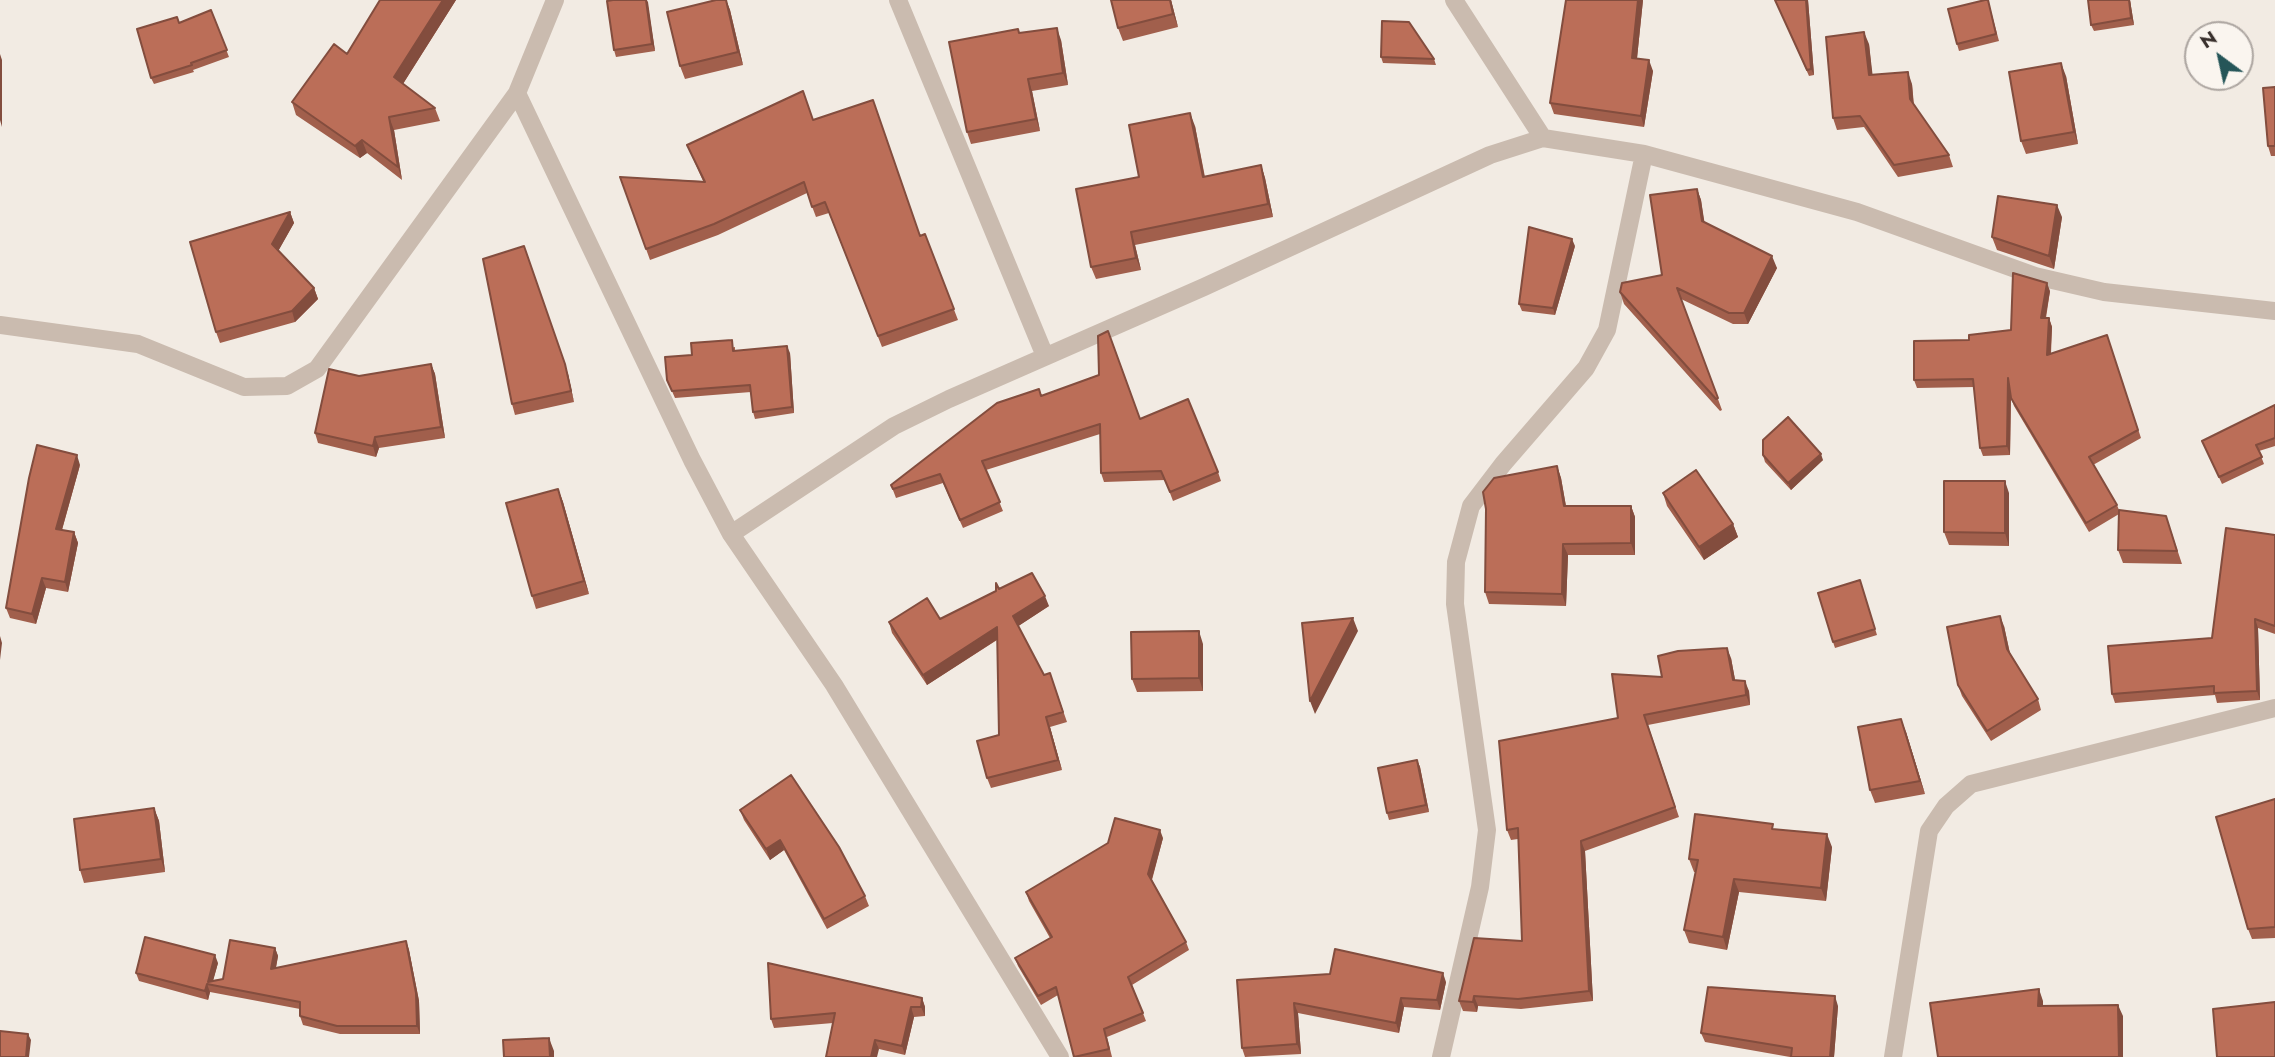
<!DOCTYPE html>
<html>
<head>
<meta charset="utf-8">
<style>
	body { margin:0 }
	#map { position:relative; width:2275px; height:1057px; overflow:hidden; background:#f2ebe3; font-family:Jost,sans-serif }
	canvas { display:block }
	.north { position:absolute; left:2184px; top:21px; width:70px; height:70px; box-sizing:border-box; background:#faf5ef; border:2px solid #ada6a1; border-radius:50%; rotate:327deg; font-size:19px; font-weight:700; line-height:28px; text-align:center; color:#39302d }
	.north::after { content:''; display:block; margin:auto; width:24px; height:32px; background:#255558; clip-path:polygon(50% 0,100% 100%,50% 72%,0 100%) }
</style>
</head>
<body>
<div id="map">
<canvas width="2275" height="1057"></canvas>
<div class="north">N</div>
</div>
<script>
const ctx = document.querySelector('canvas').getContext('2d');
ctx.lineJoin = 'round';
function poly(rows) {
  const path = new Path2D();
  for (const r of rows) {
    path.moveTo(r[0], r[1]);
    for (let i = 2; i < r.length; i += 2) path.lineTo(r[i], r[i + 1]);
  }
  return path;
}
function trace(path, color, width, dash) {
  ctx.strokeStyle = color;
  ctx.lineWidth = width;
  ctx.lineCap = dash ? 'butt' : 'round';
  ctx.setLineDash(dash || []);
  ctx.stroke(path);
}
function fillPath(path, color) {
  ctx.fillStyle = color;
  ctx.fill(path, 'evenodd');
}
trace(poly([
	[898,0,1045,356],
	[1454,0,1543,138],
	[517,93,692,460,731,534,834,685,1060,1057],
	[0,325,138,344,244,387,287,386,317,369,517,93,555,0],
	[731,534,894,426,949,399,1204,287,1490,155,1543,138,1644,154,1857,212,2035,276,2104,292,2275,311],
	[1441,1057,1480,887,1487,830,1455,604,1456,562,1471,506,1503,464,1586,368,1607,330,1644,154],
	[1893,1057,1929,831,1946,806,1971,784,2275,708]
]), '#cabbaf', 18);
fillPath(poly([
	[380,0,456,0,403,84,435,108,440,121,394,130,402,180,367,153,360,158,296,115,292,102,347,54],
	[613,0,647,0,655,51,616,57,614,50],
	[726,0,730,10,743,65,685,79,680,66],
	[1111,0,1171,0,1178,27,1123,41,1118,28],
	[1643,0,1637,58,1653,71,1644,127,1554,114,1550,103],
	[1775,0,1808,0,1814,75,1809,76],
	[1988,0,1999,41,1959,51,1957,44],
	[2088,0,2130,0,2134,25,2094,31,2091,25],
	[211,10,229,57,193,70,194,72,154,84,151,78,179,23],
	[1020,33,1061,40,1068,85,1032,91,1040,131,971,144,967,132],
	[1869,44,1872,75,1912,84,1914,105,1949,155,1953,167,1898,177,1864,127,1837,130,1833,118],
	[1381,57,1434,59,1436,65,1383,63],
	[2066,76,2078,144,2026,154,2021,141],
	[2275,87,2275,156,2271,156,2268,146],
	[813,120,921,236,925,234,958,320,882,347,829,213,816,217,807,193,718,235,650,260,620,177,703,181,687,145],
	[1195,126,1205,177,1261,165,1265,178,1273,217,1135,245,1141,270,1096,279,1091,267,1139,177],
	[1697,189,1701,200,1704,222,1777,268,1748,324,1733,324,1681,299,1722,410,1720,411,1624,304,1620,292,1662,275],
	[290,212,294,223,278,251,314,288,318,299,295,322,220,343,216,332],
	[2062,217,2054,269,1997,250,1992,237],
	[1575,246,1555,315,1522,311,1519,304],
	[2050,291,2046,318,2049,318,2052,327,2051,354,2107,335,2141,438,2093,465,2117,505,2119,510,2166,516,2182,564,2123,563,2118,550,2119,514,2089,532,2014,406,2011,398,2010,455,1983,456,1980,448,1974,387,1917,388,1914,380,2011,330],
	[735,347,735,351,790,353,794,413,755,419,753,412,751,392,675,398,667,380,692,355],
	[431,364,435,374,445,438,379,448,376,457,318,443,315,433,359,376],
	[568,374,574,402,515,415,512,404],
	[1041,396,1140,419,1218,472,1221,481,1173,501,1165,480,1104,482,1101,473,1100,434,986,470,1003,511,963,528,943,483,896,498,891,485],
	[2275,405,2275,446,2259,451,2264,464,2222,484,2202,441],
	[1763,455,1823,460,1791,490,1765,462],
	[80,465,62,530,74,532,78,543,68,592,46,588,36,624,10,618,6,608],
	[1557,466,1561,478,1566,506,1631,506,1635,517,1635,555,1568,555,1566,606,1489,604,1485,592],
	[558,489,563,502,589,594,536,609,532,596],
	[1663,493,1733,524,1738,537,1704,560,1667,506],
	[2009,493,2009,546,1949,545,1944,532],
	[2275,535,2275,634,2258,628,2260,700,2217,703,2215,695,2115,703,2112,694,2212,638],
	[1862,586,1877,635,1835,648,1833,642],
	[999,589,1049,606,1018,626,1044,675,1050,673,1067,722,1050,727,1062,770,991,788,987,778,999,735,997,640,927,685,892,633,889,622,940,619],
	[2004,626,2010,653,2038,699,2041,710,1991,741,1962,696,1958,685],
	[1203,644,1203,691,1137,692,1132,679],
	[1731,658,1735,680,1749,691,1750,705,1648,725,1679,817,1585,851,1593,1001,1521,1009,1478,1006,1477,1012,1463,1011,1459,1001,1522,941,1518,839,1511,840,1507,830,1618,718,1662,677],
	[1906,732,1925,794,1875,803,1870,790],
	[1417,760,1420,767,1429,812,1389,820,1387,813],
	[2275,799,2275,938,2252,939,2248,929],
	[154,808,159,821,165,872,84,883,80,870],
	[740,810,865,896,869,906,827,929,784,850,770,860,744,820],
	[1775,829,1832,847,1826,901,1739,892,1727,950,1689,943,1684,930,1696,872,1694,872,1689,859],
	[1163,838,1152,880,1186,942,1189,950,1132,985,1146,1021,1107,1037,1112,1057,1074,1057,1058,995,1041,1005,1018,966,1015,958,1050,938,1029,901,1026,892],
	[406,941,409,950,419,1001,420,1034,340,1034,303,1025,300,1016,300,1009,210,992,208,1000,139,981,136,973,218,963,213,980,223,979,275,948,278,956,276,968],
	[1237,980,1446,982,1440,1010,1404,1007,1399,1033,1298,1013,1301,1054,1245,1057,1242,1048],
	[922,998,925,1007,925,1016,914,1017,905,1055,879,1049,833,1023,774,1028,771,1019],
	[1838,1006,1834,1057,1790,1057,1705,1042,1701,1033]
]), '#a15f4c');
fillPath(poly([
	[443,0,456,0,399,90,394,77],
	[646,0,648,2,655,51,652,44],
	[726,0,730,10,743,65,738,52],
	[1170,0,1171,0,1178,27,1173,14],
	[1638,0,1643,0,1636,68,1632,58],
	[1806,0,1808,0,1814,75,1811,69],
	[2129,0,2130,0,2134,25,2131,18],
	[1057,28,1061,40,1068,85,1063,73],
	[1864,32,1869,44,1874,87,1869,75],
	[0,54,2,60,2,127,0,120],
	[1649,60,1653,71,1644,127,1641,116],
	[2061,63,2066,76,2078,144,2074,132],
	[1908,72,1912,84,1914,111,1910,99],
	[1028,79,1032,91,1040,131,1036,119],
	[1190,113,1195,126,1207,190,1203,177],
	[389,117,394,130,402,180,398,167],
	[362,140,367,153,360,158,355,146],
	[1261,165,1265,178,1273,217,1268,204],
	[1697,189,1701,200,1706,232,1702,221],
	[2057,205,2062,217,2054,269,2049,256],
	[290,212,294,223,276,255,272,244],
	[1131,232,1135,245,1141,270,1136,258],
	[1572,239,1575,246,1555,315,1553,308],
	[524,246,568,374,574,402,571,391],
	[1772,256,1777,268,1748,324,1744,313],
	[2047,283,2050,291,2044,326,2041,318],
	[314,288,318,299,295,322,292,311],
	[2049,318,2052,327,2050,363,2047,355],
	[787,346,790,353,794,413,792,407],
	[431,364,435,374,445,438,441,427],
	[2008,378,2011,387,2010,455,2007,446],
	[375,437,379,448,376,457,373,446],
	[1821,454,1823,460,1791,490,1788,483],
	[77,455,80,465,59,540,56,529],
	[1557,466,1561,478,1568,518,1564,506],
	[2005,481,2009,493,2009,546,2005,533],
	[558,489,563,502,589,594,584,581],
	[1631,506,1635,517,1635,555,1631,543],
	[1733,524,1738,537,1704,560,1699,547],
	[74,532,78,543,68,592,65,582],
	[1563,544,1568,555,1566,606,1562,594],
	[42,578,46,588,36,624,32,614],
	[1045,596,1049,606,1017,627,1013,616],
	[2000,616,2004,626,2011,659,2007,649],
	[1353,618,1358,631,1315,714,1310,701],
	[2255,619,2258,628,2260,700,2257,691],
	[997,627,1001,637,927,685,923,675],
	[1199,631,1203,644,1203,691,1199,678],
	[0,636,2,643,0,660],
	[1727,648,1731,658,1737,690,1733,680],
	[1745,681,1749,691,1750,705,1746,695],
	[1046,717,1050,727,1062,770,1058,760],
	[1901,719,1906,732,1925,794,1920,781],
	[1417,760,1420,767,1429,812,1426,805],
	[154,808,159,821,165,872,161,859],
	[1160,830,1163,838,1151,882,1148,874],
	[1827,834,1832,847,1826,901,1821,888],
	[780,840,784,850,770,860,766,849],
	[1581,841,1585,851,1593,1001,1589,991],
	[1734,879,1739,892,1727,950,1723,937],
	[406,941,409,950,419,1001,420,1034,417,1026],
	[275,948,278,956,274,977,271,969],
	[215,955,218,963,212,985,208,982],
	[1443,973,1446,982,1440,1010,1437,1000],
	[207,984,210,992,208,1000,205,991],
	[2039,989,2043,1001,2043,1017,2038,1006],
	[1474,996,1478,1006,1477,1012,1473,1002],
	[1835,996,1838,1006,1834,1057,1830,1057],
	[922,998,925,1007,925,1016,921,1007],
	[1401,998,1404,1007,1399,1033,1396,1023],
	[1294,1003,1298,1013,1301,1054,1297,1044],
	[2118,1005,2123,1016,2123,1057,2119,1057],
	[911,1007,914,1017,905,1055,902,1046],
	[28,1034,31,1040,29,1057,26,1057],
	[549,1038,554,1051,554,1057,550,1057],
	[875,1040,879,1049,877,1057,871,1057]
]), '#834d3e');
const building = poly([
	[380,0,443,0,394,77,435,108,389,117,398,167,362,140,355,146,292,102,334,44,347,54,380,0],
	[613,0,646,0,652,44,614,50,607,1,613,0],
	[716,0,726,0,738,52,680,66,667,12,716,0],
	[1111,0,1170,0,1173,14,1118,28,1111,0],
	[1566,0,1638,0,1632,58,1649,60,1641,116,1550,103,1566,0],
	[1775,0,1806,0,1811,69,1807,70,1775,0],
	[1985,0,1988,0,1996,34,1957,44,1948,9,1985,0],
	[2088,0,2129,0,2131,18,2091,25,2088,0],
	[211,10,227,50,191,63,192,65,151,78,137,29,177,17,179,23,211,10],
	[1382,21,1409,22,1434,59,1381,57,1382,21],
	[1057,28,1063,73,1028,79,1036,119,967,132,949,42,1018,29,1019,33,1057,28],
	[1864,32,1869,75,1908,72,1910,99,1949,155,1894,165,1860,116,1833,118,1826,37,1864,32],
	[2061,63,2074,132,2021,141,2009,72,2061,63],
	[2275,87,2275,146,2268,146,2263,88,2275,87],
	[803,91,813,120,873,100,920,236,925,234,954,309,878,336,825,202,812,207,804,182,714,224,646,249,620,177,705,182,687,145,803,91],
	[1190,113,1203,177,1261,165,1268,204,1131,232,1136,258,1091,267,1076,189,1139,177,1129,125,1190,113],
	[1697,189,1702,221,1772,256,1744,313,1729,313,1677,288,1718,398,1716,399,1620,292,1622,283,1662,275,1650,195,1697,189],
	[1998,196,2057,205,2049,256,1992,237,1998,196],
	[290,212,272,244,314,288,292,311,216,332,190,242,290,212],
	[1529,227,1572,239,1553,308,1519,304,1529,227],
	[524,246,565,364,571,391,512,404,483,259,524,246],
	[2013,273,2047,283,2041,318,2049,318,2047,355,2107,335,2138,430,2089,457,2117,505,2086,523,2011,398,2008,378,2007,446,1980,448,1973,379,1914,380,1914,341,1969,340,1969,335,2011,330,2013,273],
	[1108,331,1140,419,1188,399,1218,472,1170,492,1161,471,1101,473,1100,424,982,461,1000,502,960,520,940,474,893,489,891,485,997,403,1039,389,1041,396,1099,375,1098,336,1108,331],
	[732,340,733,351,787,346,792,407,753,412,750,385,672,391,667,380,665,357,692,355,691,343,732,340],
	[431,364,441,427,375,437,373,446,315,433,329,369,359,376,431,364],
	[2275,405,2275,438,2256,445,2262,457,2219,477,2202,441,2275,405],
	[1788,417,1821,454,1788,483,1763,455,1763,440,1788,417],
	[37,445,77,455,56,529,74,532,65,582,42,578,32,614,6,608,29,478,37,445],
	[1557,466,1564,506,1631,506,1631,543,1563,544,1562,594,1485,592,1486,509,1483,492,1494,478,1557,466],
	[1696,470,1733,524,1699,547,1663,493,1696,470],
	[1944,481,2005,481,2005,533,1944,532,1944,481],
	[558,489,584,581,532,596,506,503,558,489],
	[2119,510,2166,516,2177,551,2118,550,2119,510],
	[2226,528,2275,535,2275,626,2255,619,2257,691,2214,693,2214,686,2112,694,2108,646,2212,638,2226,528],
	[1032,573,1045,596,1013,616,1044,675,1050,673,1063,712,1046,717,1058,760,987,778,977,741,999,735,997,627,923,675,889,622,927,598,940,619,996,591,996,583,999,589,1032,573],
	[1860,580,1875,629,1833,642,1818,593,1860,580],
	[2000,616,2007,649,2038,699,1987,731,1958,685,1947,627,2000,616],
	[1353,618,1310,701,1302,623,1353,618],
	[1199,631,1199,678,1132,679,1131,632,1199,631],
	[1727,648,1733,680,1745,681,1746,695,1644,715,1675,807,1581,841,1589,991,1518,999,1474,996,1473,1002,1459,1001,1474,938,1522,941,1518,828,1507,830,1499,741,1618,718,1612,674,1662,677,1658,656,1678,651,1727,648],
	[1901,719,1920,781,1870,790,1858,727,1901,719],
	[1417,760,1426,805,1387,813,1378,768,1417,760],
	[791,775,839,847,865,896,824,919,780,840,766,849,740,810,791,775],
	[2275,799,2275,927,2248,929,2216,817,2275,799],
	[154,808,161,859,80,870,74,819,154,808],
	[1695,814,1773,824,1772,829,1827,834,1821,888,1734,879,1723,937,1684,930,1698,860,1689,859,1695,814],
	[1115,818,1160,830,1148,874,1186,942,1128,977,1143,1013,1104,1029,1109,1049,1074,1057,1056,987,1038,996,1015,958,1052,937,1026,892,1108,843,1115,818],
	[145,937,215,955,208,982,223,979,230,940,275,948,271,969,406,941,416,993,417,1026,337,1026,300,1016,300,1002,207,984,205,991,136,973,145,937],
	[1335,949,1443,973,1437,1000,1401,998,1396,1023,1294,1003,1297,1044,1242,1048,1237,980,1330,974,1335,949],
	[768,963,922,998,921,1007,911,1007,902,1046,875,1040,871,1057,826,1057,835,1013,771,1019,768,963],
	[1708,987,1835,996,1830,1057,1791,1057,1792,1048,1701,1033,1708,987],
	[2039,989,2038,1006,2118,1005,2119,1057,1938,1057,1930,1003,2039,989],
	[2275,1002,2275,1057,2217,1057,2213,1009,2275,1002],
	[0,1031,28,1034,26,1057,0,1057,0,1031],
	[549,1038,550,1057,504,1057,503,1040,549,1038]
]);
fillPath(building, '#bb6e58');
trace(building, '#834d3e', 2);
</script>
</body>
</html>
